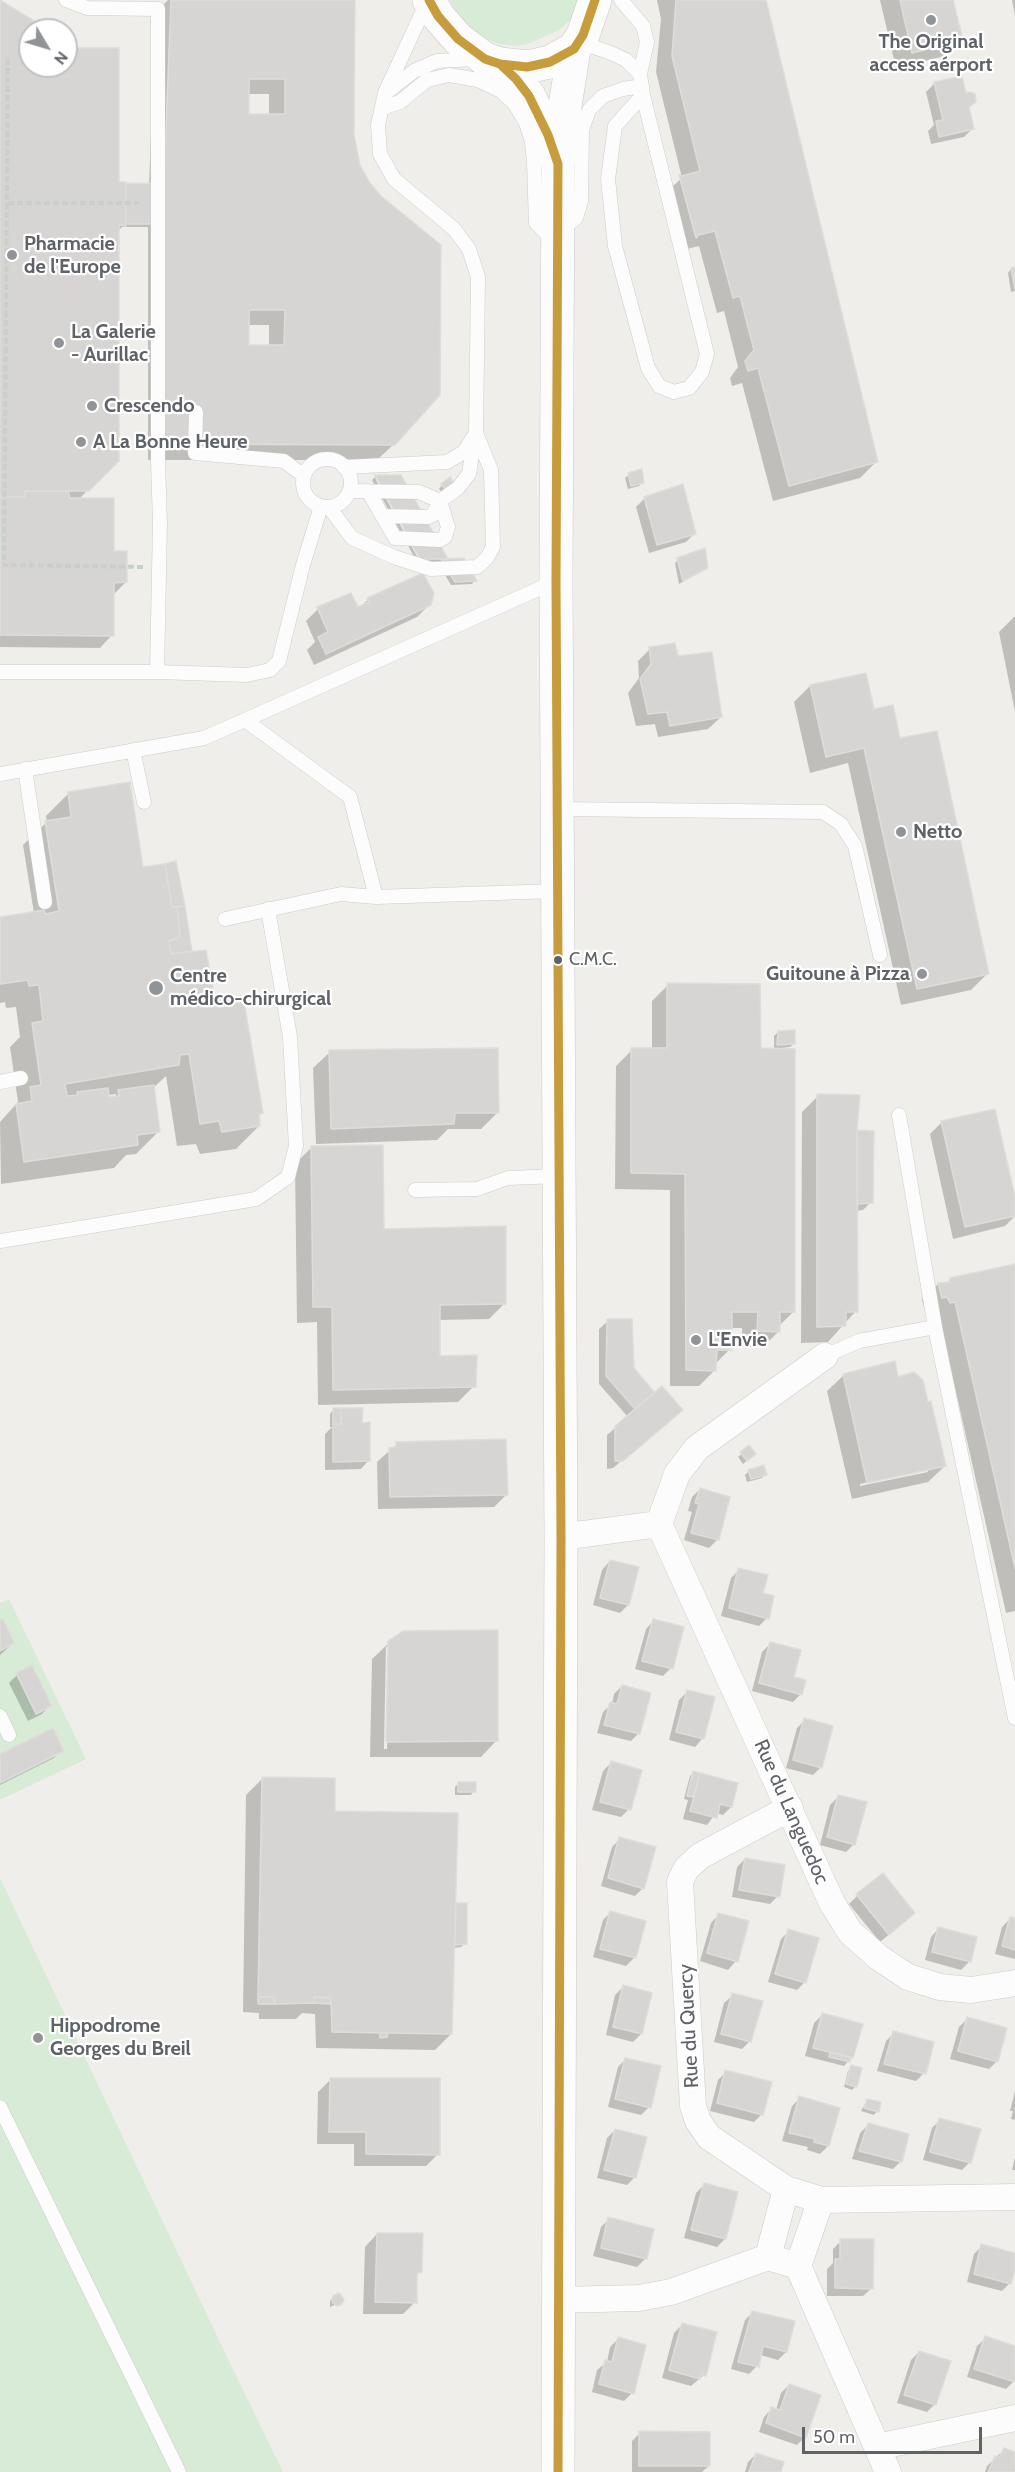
<!DOCTYPE html>
<html>
<head>
<meta charset="utf-8">
<style>
	body { margin:0 }
	#map { position:relative; width:1015px; height:2472px; overflow:hidden; background:#efeeea; font-family:Cabin,sans-serif }
	canvas { display:block }
	.north { position:absolute; left:18px; top:18px; width:60px; height:60px; box-sizing:border-box; background:#fff; border:2px solid #bfc1c3; border-radius:50%; rotate:128deg; font-size:16px; font-weight:700; line-height:24px; text-align:center; color:#5f6368 }
	.north::after { content:''; display:block; margin:auto; width:21px; height:27px; background:#919496; clip-path:polygon(50% 0,100% 100%,50% 72%,0 100%) }
	.scale { position:absolute; left:802px; top:2427px; width:180px; height:27px; box-sizing:border-box; border:3px solid #5f6368; border-top:0; padding-left:8px; font-size:18px; line-height:21px; white-space:nowrap; color:#5f6368; -webkit-text-stroke:4px #fff; paint-order:stroke }
</style>
</head>
<body>
<div id="map">
<canvas width="1015" height="2472"></canvas>
<div class="north">N</div>
<div class="scale">50 m</div>
</div>
<script>
const ctx = document.querySelector('canvas').getContext('2d');
ctx.lineJoin = 'round';
function fillPath(path, color) {
  ctx.fillStyle = color;
  ctx.fill(path, 'evenodd');
}
function poly(rows) {
  const path = new Path2D();
  for (const r of rows) {
    if (r.length === 3) {
      path.moveTo(r[0] + r[2], r[1]);
      path.arc(r[0], r[1], r[2], 0, 2 * Math.PI);
      continue;
    }
    path.moveTo(r[0], r[1]);
    for (let i = 2; i < r.length; i += 2) path.lineTo(r[i], r[i + 1]);
  }
  return path;
}
function trace(path, color, width, dash) {
  ctx.strokeStyle = color;
  ctx.lineWidth = width;
  ctx.lineCap = dash ? 'butt' : 'round';
  ctx.setLineDash(dash || []);
  ctx.stroke(path);
}
function label(font, color, halo, rows, align = 'center') {
  ctx.font = font + ' Cabin,sans-serif';
  ctx.lineWidth = 4.5;
  ctx.setLineDash([]);
  ctx.textBaseline = 'middle';
  ctx.strokeStyle = halo;
  ctx.fillStyle = color;
  for (const [text, x, y, turn = 0] of rows) {
    ctx.save();
    ctx.translate(x, y);
    ctx.rotate((+turn || 0) * Math.PI / 180);
    ctx.textAlign = isNaN(turn) ? turn : align;
    if (halo) ctx.strokeText(text, 0, 0);
    ctx.fillText(text, 0, 0);
    ctx.restore();
  }
}
fillPath(poly([
	[449,0,582,0,572,18,559,30,528,44,514,46,499,44,482,37,460,18],
	[9,1599,86,1759,0,1800,0,1603],
	[0,1878,227,2357,283,2472,0,2472]
]), '#d8ebd6');
fillPath(poly([
	[0,0,46,30,30,30,30,66,66,66,66,49,117,183,149,185,156,12,168,0,354,0,353,135,394,444,377,460,148,460,148,227,122,227,117,232,117,460,78,500,113,552,126,582,114,594,112,635,100,648,0,647],
	[248,94,269,94,269,115,248,115],
	[248,325,269,325,269,346,248,347],
	[657,0,765,0,876,462,860,478,773,501,742,383,732,386,730,378,738,367,724,311,717,313,699,246,679,251,664,194,682,178,656,72,661,19],
	[880,0,952,0,961,40,945,56,896,68],
	[1012,0,1015,0,1015,16],
	[934,84,975,101,968,109,972,129,964,137,931,144,928,131,934,125,926,92],
	[1011,269,1015,269,1015,291,1011,292,1008,273],
	[629,475,643,482,639,486,628,489,625,478],
	[400,476,447,560,475,580,472,584,451,585,437,562,424,562,378,478,375,478,420,562,417,562,372,480,375,477],
	[442,485,453,485,443,494,439,489],
	[682,486,694,534,686,542,649,553,636,507,644,499],
	[678,560,702,571,679,584,675,563],
	[368,600,430,604,417,617,314,665,307,650,315,642,306,621,318,609,357,609],
	[1015,616,1015,712,999,632],
	[650,649,677,658,721,717,708,729,658,737,655,724,636,726,628,693,639,678,638,661],
	[810,686,873,711,899,740,987,974,971,990,901,1005,848,763,810,773,794,702],
	[69,793,142,869,175,863,190,951,187,953,210,995,262,1113,258,1117,259,1126,236,1149,200,1154,196,1144,177,1146,166,1076,153,1088,159,1131,136,1154,126,1155,114,1168,1,1184,0,1122,18,1102,10,1047,20,1037,16,1007,6,1008,5,1002,0,1003,0,919,34,913,23,845,47,822,46,816],
	[117,1094,113,1098,108,1099,108,1095],
	[668,985,760,1049,774,1050,774,1036,778,1032,794,1044,790,1047,781,1048,781,1050,793,1312,779,1326,779,1331,763,1347,742,1347,742,1328,730,1328,730,1349,715,1364,715,1370,699,1386,670,1386,670,1190,615,1189,616,1066,632,1050,652,1049,652,1001],
	[330,1052,497,1113,481,1129,448,1129,437,1140,316,1144,313,1068],
	[818,1096,856,1132,871,1202,863,1210,856,1211,856,1311,828,1342,801,1343,802,1112],
	[942,1122,1015,1204,1015,1216,1005,1226,953,1239,930,1134],
	[311,1148,383,1230,505,1303,489,1319,438,1320,438,1357,474,1386,458,1402,318,1405,317,1322,297,1323,295,1164],
	[1015,1266,1015,1611,1006,1613,939,1317,926,1313,922,1300,938,1284,946,1283,950,1280],
	[608,1321,633,1368,655,1395,681,1410,613,1468,607,1469,607,1435,628,1417,599,1384,599,1329],
	[844,1375,897,1379,945,1466,928,1482,852,1499,827,1391],
	[928,1469,928,1472,860,1486,860,1484],
	[333,1410,361,1424,369,1460,361,1469,325,1470,325,1434,332,1427,330,1427,330,1414],
	[397,1444,506,1495,494,1507,378,1509,377,1462],
	[749,1447,751,1457,743,1464,738,1457],
	[749,1471,765,1474,762,1478,747,1482,745,1475],
	[700,1489,728,1498,717,1540,709,1548,684,1540,692,1512,688,1511,692,1497],
	[610,1561,628,1605,620,1613,593,1605,602,1570],
	[739,1570,761,1594,767,1618,759,1626,721,1616,731,1578],
	[654,1620,671,1668,663,1676,635,1669,646,1629],
	[0,1622,13,1643,0,1655],
	[389,1643,497,1740,481,1757,370,1757,372,1659],
	[386,1647,389,1647,387,1749,384,1749],
	[770,1644,801,1694,793,1702,752,1691,762,1652],
	[32,1667,50,1705,42,1714,28,1721,9,1683,17,1675],
	[622,1686,639,1733,631,1741,597,1733,603,1712,612,1704,614,1694],
	[687,1692,703,1738,695,1747,669,1740,679,1700],
	[805,1720,821,1767,813,1775,786,1768,797,1728],
	[62,1750,54,1758,0,1785,0,1756],
	[611,1763,629,1809,621,1817,592,1810,603,1771],
	[694,1773,737,1784,731,1807,723,1815,716,1813,707,1825,683,1819,688,1800,684,1799,690,1776],
	[262,1779,333,1812,454,1904,466,1904,465,1944,461,1947,453,1948,451,2034,435,2050,316,2048,315,2014,302,2013,296,2019,259,2019,259,2013,243,2012,246,1795],
	[459,1783,474,1791,471,1795,455,1795,455,1787],
	[838,1797,854,1844,846,1852,820,1845,830,1805],
	[620,1839,643,1888,635,1896,601,1886,612,1847],
	[745,1859,778,1896,770,1904,732,1897,737,1867],
	[857,1896,905,1921,880,1942,849,1904],
	[611,1912,634,1958,626,1966,593,1957,603,1920],
	[719,1914,736,1961,728,1970,700,1961,711,1923],
	[1010,1919,1015,1920,1015,1959,995,1954,1002,1927],
	[939,1928,975,1938,969,1962,961,1970,925,1960,931,1937],
	[789,1931,805,1982,797,1990,768,1982,781,1939],
	[623,1987,641,2034,633,2042,606,2035,615,1995],
	[733,1995,750,2041,742,2049,714,2042,724,2003],
	[822,2015,852,2057,844,2066,805,2056,814,2023],
	[967,2019,997,2061,989,2069,950,2059,959,2027],
	[894,2033,924,2073,916,2081,877,2071,886,2041],
	[626,2059,649,2107,641,2115,608,2107,618,2067],
	[852,2067,856,2086,852,2090,844,2087,848,2071],
	[726,2072,762,2114,754,2122,710,2111,718,2080],
	[330,2080,438,2154,426,2166,354,2166,354,2144,317,2144,318,2092],
	[1015,2091,1015,2120,1011,2119,1013,2111,1010,2111],
	[800,2098,828,2146,820,2154,807,2150,808,2147,782,2141,792,2106],
	[867,2100,877,2111,874,2115,861,2111],
	[940,2120,970,2162,962,2170,923,2160,932,2128],
	[868,2125,901,2161,893,2169,852,2159,860,2133],
	[615,2130,635,2177,627,2185,597,2178,607,2138],
	[1015,2157,1015,2170,1012,2170],
	[704,2185,725,2239,717,2247,684,2238,696,2193],
	[609,2219,652,2230,645,2259,637,2267,593,2256,601,2227],
	[377,2234,420,2272,416,2276,415,2302,403,2314,363,2314,365,2247],
	[841,2241,872,2288,863,2296,827,2296,827,2269,833,2263,833,2249],
	[982,2246,1015,2254,1015,2264,1010,2283,1002,2291,967,2282,974,2254],
	[333,2297,340,2303,330,2307,330,2301],
	[753,2312,786,2352,778,2360,760,2355,757,2366,749,2374,731,2369,745,2320],
	[682,2325,704,2375,691,2386,662,2378,674,2333],
	[986,2338,1015,2348,1015,2380,1006,2389,967,2377,977,2346],
	[618,2339,632,2393,624,2401,592,2392,597,2370,607,2362,610,2347],
	[919,2352,935,2404,927,2412,897,2403,911,2360],
	[789,2385,805,2437,797,2445,759,2432,764,2417,772,2408,776,2410,781,2393],
	[640,2433,709,2466,702,2472,632,2472,632,2441],
	[1004,2450,1015,2454,1015,2472,985,2472,987,2466],
	[756,2454,780,2472,745,2472,748,2462]
]), '#0003');
const building = poly([
	[0,0,49,30,30,30,30,66,66,66,66,48,119,48,119,182,126,182,126,226,119,225,119,461,89,491,25,491,25,497,0,497,0,0],
	[171,0,355,0,354,135,360,165,370,183,381,196,441,245,440,395,395,445,164,444,164,184,171,0],
	[249,79,285,79,285,114,249,114,249,79],
	[249,310,285,310,284,345,249,345,249,310],
	[676,0,766,0,878,462,789,486,758,368,748,371,745,361,754,350,740,296,733,298,715,231,698,235,696,238,679,175,682,176,700,171,672,56,676,0],
	[900,0,953,0,963,40,912,53,900,0],
	[962,76,966,93,970,92,975,94,976,102,969,107,974,129,939,137,936,121,943,120,934,82,962,76],
	[126,183,164,184,164,224,126,224,126,183],
	[1015,267,1015,289,1011,268,1015,267],
	[642,469,644,483,631,486,628,473,642,469],
	[375,475,401,475,448,559,420,559,375,475],
	[450,477,455,485,447,491,441,484,450,477],
	[683,484,696,534,657,545,644,497,683,484],
	[25,491,68,491,70,498,114,498,114,551,127,551,127,582,114,583,114,636,0,635,0,497,25,497,25,491],
	[705,548,708,568,683,581,677,558,705,548],
	[464,558,477,581,455,582,441,559,464,558],
	[423,573,434,593,431,605,326,654,318,637,328,632,317,607,351,593,358,607,369,602,367,598,423,573],
	[675,643,678,656,712,652,722,717,670,726,667,712,648,714,640,679,651,664,649,647,675,643],
	[866,673,874,709,893,705,900,738,937,731,989,974,917,989,864,748,826,757,810,685,866,673],
	[130,782,143,867,165,864,172,907,177,907,180,937,169,941,171,954,206,950,214,993,212,995,213,1001,243,996,263,1113,259,1114,260,1126,222,1132,219,1121,200,1124,189,1054,180,1055,179,1065,65,1084,67,1096,78,1095,77,1092,108,1088,109,1097,119,1096,118,1090,154,1085,160,1132,137,1135,138,1145,24,1162,16,1104,32,1101,30,1087,41,1085,32,1023,43,1021,39,985,29,986,28,980,0,984,0,917,44,910,46,914,59,911,45,821,71,817,68,792,130,782],
	[176,861,185,906,172,907,165,864,176,861],
	[185,906,192,951,171,954,169,941,180,937,177,907,185,906],
	[667,983,760,984,761,1048,795,1049,795,1312,780,1312,780,1332,757,1331,758,1312,732,1312,732,1350,717,1350,716,1371,686,1370,685,1174,631,1173,631,1048,667,1048,667,983],
	[795,1030,795,1044,777,1045,778,1031,795,1030],
	[498,1048,499,1113,455,1113,454,1124,331,1129,329,1050,498,1048],
	[817,1094,860,1095,857,1130,858,1312,846,1312,846,1326,817,1327,817,1094],
	[995,1109,1015,1197,1015,1216,965,1227,941,1121,995,1109],
	[857,1130,874,1131,873,1203,857,1204,857,1130],
	[383,1145,384,1229,506,1226,506,1304,440,1305,440,1356,477,1355,476,1387,333,1390,332,1307,313,1307,311,1146,383,1145],
	[1015,1264,1015,1568,955,1302,950,1303,947,1297,942,1298,938,1283,950,1282,950,1278,1015,1264],
	[607,1319,632,1319,634,1368,655,1393,635,1409,606,1376,607,1319],
	[895,1361,898,1377,914,1372,923,1380,928,1402,931,1401,946,1466,867,1483,843,1374,895,1361],
	[662,1386,683,1410,623,1461,615,1461,615,1426,662,1386],
	[333,1408,341,1408,341,1424,333,1424,333,1408],
	[341,1408,363,1408,362,1423,370,1422,370,1461,333,1462,333,1424,341,1424,341,1408],
	[506,1439,508,1495,390,1497,389,1448,396,1447,396,1442,506,1439],
	[749,1445,756,1454,747,1461,740,1452,749,1445],
	[764,1465,767,1475,751,1479,748,1470,764,1465],
	[700,1488,730,1497,719,1540,691,1533,699,1504,695,1503,700,1488],
	[610,1560,639,1567,629,1605,600,1598,610,1560],
	[738,1568,768,1575,763,1593,774,1596,769,1619,729,1608,738,1568],
	[3,1619,14,1643,0,1651,0,1620,3,1619],
	[653,1619,684,1627,673,1669,642,1661,653,1619],
	[498,1630,498,1741,386,1742,388,1641,403,1631,498,1630],
	[770,1642,801,1650,794,1677,806,1680,802,1695,759,1683,770,1642],
	[32,1665,52,1706,36,1714,16,1673,32,1665],
	[622,1685,651,1693,640,1734,604,1725,610,1702,617,1704,622,1685],
	[687,1690,715,1697,704,1739,676,1732,687,1690],
	[804,1718,833,1726,822,1768,793,1760,804,1718],
	[53,1728,64,1751,0,1783,0,1754,53,1728],
	[611,1761,642,1770,631,1810,600,1802,611,1761],
	[693,1771,700,1773,693,1797,687,1796,693,1771],
	[700,1773,738,1783,732,1807,720,1804,717,1818,690,1811,700,1773],
	[262,1777,335,1778,335,1811,458,1813,452,2034,332,2032,331,1998,314,1997,314,2003,275,2004,274,1997,258,1997,262,1777],
	[458,1782,476,1782,476,1792,458,1792,458,1782],
	[838,1795,867,1802,855,1845,827,1837,838,1795],
	[619,1837,656,1847,644,1889,608,1878,619,1837],
	[745,1858,785,1865,780,1897,739,1890,745,1858],
	[883,1873,915,1913,889,1935,856,1894,883,1873],
	[456,1903,467,1903,467,1944,455,1945,456,1903],
	[610,1911,646,1921,636,1958,600,1949,610,1911],
	[718,1913,749,1921,738,1962,707,1953,718,1913],
	[1010,1917,1015,1918,1015,1950,1002,1946,1010,1917],
	[938,1927,977,1937,971,1962,932,1952,938,1927],
	[788,1929,819,1938,806,1983,775,1974,788,1929],
	[623,1985,652,1993,642,2034,613,2027,623,1985],
	[732,1993,763,2001,751,2042,721,2034,732,1993],
	[258,1997,274,1997,275,2004,258,2004,258,1997],
	[314,1997,331,1998,331,2004,314,2003,314,1997],
	[822,2013,863,2024,853,2058,813,2048,822,2013],
	[967,2017,1007,2028,998,2062,958,2051,967,2017],
	[893,2031,934,2042,926,2074,884,2064,893,2031],
	[380,2033,388,2033,387,2037,380,2038,380,2033],
	[830,2052,851,2057,850,2062,829,2057,830,2052],
	[625,2058,661,2066,651,2108,615,2099,625,2058],
	[851,2065,862,2068,857,2087,846,2084,851,2065],
	[725,2070,772,2082,763,2115,717,2103,725,2070],
	[330,2078,440,2078,440,2155,366,2154,366,2132,329,2132,330,2078],
	[799,2096,840,2108,829,2146,814,2142,815,2139,789,2133,799,2096],
	[867,2099,881,2102,879,2112,864,2108,867,2099],
	[939,2118,981,2129,971,2163,930,2152,939,2118],
	[868,2123,909,2134,902,2162,859,2151,868,2123],
	[615,2129,647,2137,636,2178,604,2170,615,2129],
	[704,2183,738,2192,726,2239,691,2230,704,2183],
	[608,2217,654,2229,647,2259,601,2248,608,2217],
	[377,2233,423,2233,422,2272,417,2273,417,2303,375,2302,377,2233],
	[840,2239,874,2239,873,2289,835,2288,835,2259,840,2259,840,2239],
	[981,2244,1015,2253,1015,2270,1011,2284,974,2274,981,2244],
	[339,2293,344,2299,342,2304,337,2306,332,2302,333,2296,339,2293],
	[752,2311,795,2321,787,2352,763,2346,759,2367,738,2362,752,2311],
	[682,2323,717,2332,706,2376,701,2374,700,2379,669,2370,682,2323],
	[985,2336,1015,2346,1015,2382,974,2369,985,2336],
	[618,2337,646,2345,634,2394,599,2384,605,2360,612,2362,618,2337],
	[919,2351,951,2361,936,2405,904,2395,919,2351],
	[789,2384,821,2395,806,2438,766,2423,771,2407,780,2410,789,2384],
	[639,2431,710,2432,710,2466,639,2466,639,2431],
	[1004,2448,1015,2452,1015,2472,988,2472,995,2456,999,2458,1004,2448],
	[756,2453,784,2462,781,2472,749,2472,756,2453]
]);
fillPath(building, '#d6d5d3');
trace(building, '#deddd9', 1.5);
const service = poly([
	[66,0,87,8,158,9,158,461,160,523,157,672],
	[621,0,643,26,647,42,640,74,643,95,707,354,702,372,689,388,674,392,659,386,648,368,615,246,608,179,615,126,643,95],
	[579,42,611,53,626,60,640,74],
	[387,92,414,71,437,61,475,59],
	[382,108,400,102,427,80,449,75,478,80,501,91,514,103,526,123,532,142,534,162,536,223,553,240],
	[561,230,576,218,581,201,582,130,589,110,603,96,623,89,642,86],
	[196,412,195,453,284,461,304,476],
	[327,483,24],
	[344,467,447,462,464,452,476,433,478,277,469,249,454,229,394,179,380,154,378,125,385,93,427,2],
	[349,491,419,492,440,501,458,488,469,474,474,441],
	[368,491,395,538,440,540,445,537,448,527,440,501],
	[329,507,352,538,394,557,431,569,477,567,487,558,493,547,491,470,476,433],
	[383,516,428,517,433,515,440,501],
	[554,582,245,720,350,797,376,897,557,891],
	[0,672,157,672,247,675,270,670,279,661,303,565,321,506],
	[133,750,144,802],
	[25,769,45,902],
	[0,774,204,738,245,720],
	[557,809,823,812,841,824,855,846,880,955],
	[225,919,341,894,376,897],
	[0,1082,21,1078],
	[899,1115,935,1327,1015,1718],
	[415,1190,477,1189,508,1178,559,1176],
	[0,1241,256,1199,288,1177,296,1146,290,1037,268,909],
	[825,1356,859,1341,935,1327],
	[0,1716,9,1735],
	[0,2107,179,2472]
]);
const minor = poly([
	[659,1524,677,1474,697,1448,825,1356],
	[561,1537,659,1524,832,1903,850,1932,878,1957,908,1977,940,1987,971,1990,1015,1983],
	[790,1808,700,1856,686,1869,680,1882,693,2106,698,2121,709,2137,786,2189,821,2200,1015,2197],
	[821,2200,798,2266,888,2472],
	[768,2257,786,2189],
	[558,2300,639,2298,671,2292,768,2257,798,2266],
	[877,2447,1015,2418]
]);
const secondary = poly([
	[429,0,438,16,458,39,485,59,500,64,527,67,550,62,574,49,583,35,595,0],
	[500,64,516,79,529,96,548,135,557,162],
	[558,2472,561,1537,556,581,558,164,564,132,565,106,574,49]
]);
trace(service, '#cbcccc', 15);
trace(minor, '#cbcccc', 27);
trace(secondary, '#cacacb', 34);
trace(poly([
	[8,59,4,565,143,567],
	[8,203,139,203]
]), '#cacfcc', 4, [6, 3]);
trace(service, '#fdfcfc', 14);
trace(minor, '#fdfcfc', 26);
trace(secondary, '#fdfcfc', 33);
trace(poly([
	[429,0,438,16,458,39,485,59,500,64,527,67,550,62,574,49,583,35,595,0],
	[500,64,516,79,529,96,548,135,558,164,556,581,561,1537,558,2472]
]), '#c69c3c', 9);
for (const [x, y, r, color] of [
	[931,20,6,"#919496"],
	[12,255,6,"#919496"],
	[59,343,6,"#919496"],
	[92,406,6,"#919496"],
	[81,442,6,"#919496"],
	[901,832,6,"#919496"],
	[558,960,5,"#5f6368"],
	[922,974,6,"#919496"],
	[156,988,8,"#919496"],
	[696,1340,6,"#919496"],
	[38,2038,6,"#919496"]
]) {
  const dot = new Path2D();
  dot.arc(x, y, r, 0, 2 * Math.PI);
  ctx.fillStyle = color;
  ctx.fill(dot);
  trace(dot, '#fff', 2);
}
label('18px', '#5f6368', '#fff', [
	["C.M.C.",569,960]
], 'left');
label('bold 20px', '#5f6368', '#fff', [
	["The Original",931,42,"center"],
	["access aérport",931,65,"center"],
	["Pharmacie",24,244],
	["de l'Europe",24,267],
	["La Galerie",71,332],
	["- Aurillac",71,355],
	["Crescendo",104,406],
	["A La Bonne Heure",93,442],
	["Netto",913,832],
	["Guitoune à Pizza",910,974,"right"],
	["Centre",170,976],
	["médico-chirurgical",170,999],
	["L'Envie",708,1340],
	["Hippodrome",50,2026],
	["Georges du Breil",50,2049]
], 'left');
label('20px', '#5f6368', '#fff', [
	["Rue du Languedoc",791,1812,66],
	["Rue du Quercy",689,2026,-93]
]);
</script>
</body>
</html>
